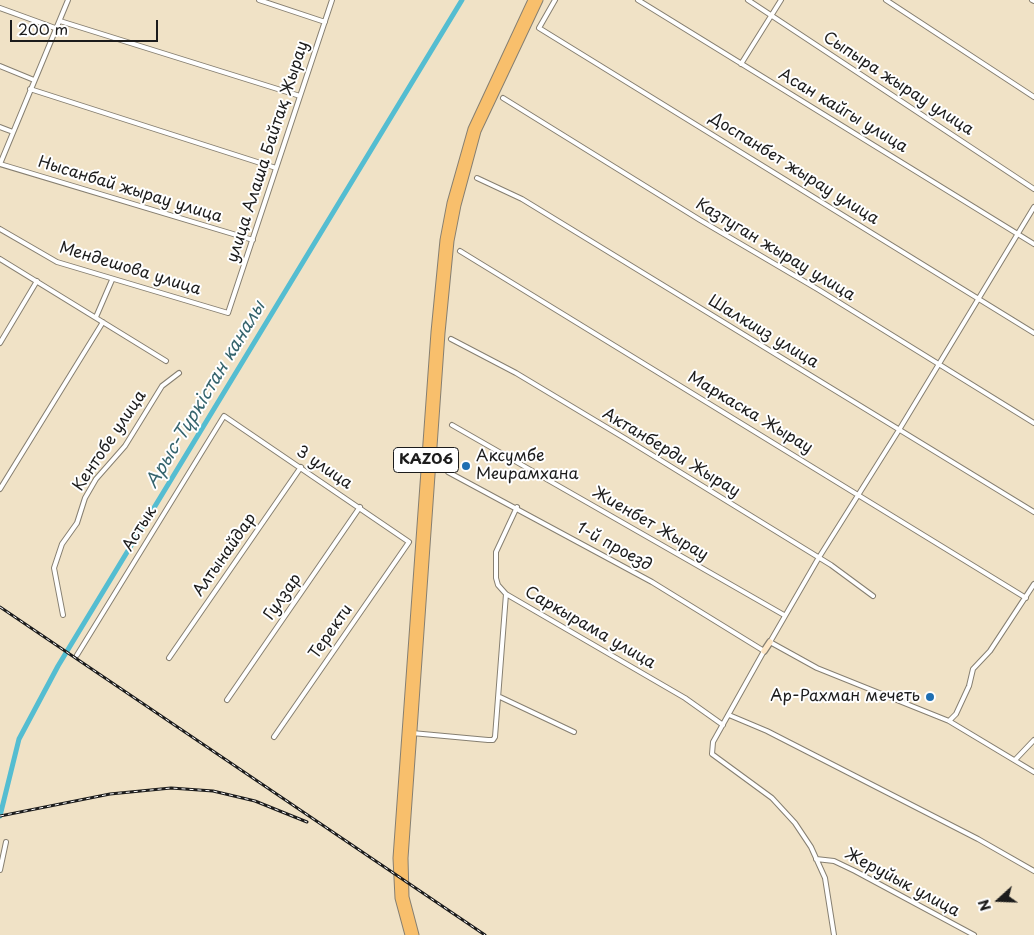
<!DOCTYPE html>
<html>
<head>
<meta charset="utf-8">
<style>
	body { margin:0 }
	#map { position:relative; width:1034px; height:935px; overflow:hidden; background:#f0e2c6; font-family:"Playpen Sans",sans-serif }
	canvas { display:block }
	.north { position:absolute; left:974px; top:875px; width:50px; height:50px; -webkit-text-stroke:4px #fff; paint-order:stroke; rotate:250deg; font-size:14px; font-weight:700; line-height:20px; text-align:center; color:#1c1c1c }
	.north::after { content:''; display:block; margin:auto; width:18px; height:22px; background:#1c1c1c; clip-path:polygon(50% 0,100% 100%,50% 72%,0 100%) }
	.scale { position:absolute; left:10px; top:20px; width:148px; height:22px; box-sizing:border-box; border:2px solid #1c1c1c; border-top:0; padding-left:6px; font-size:15px; line-height:18px; white-space:nowrap; color:#1c1c1c; -webkit-text-stroke:4px #fff; paint-order:stroke }
</style>
</head>
<body>
<div id="map">
<canvas width="1034" height="935"></canvas>
<div class="north">N</div>
<div class="scale">200 m</div>
</div>
<script>
const ctx = document.querySelector('canvas').getContext('2d');
ctx.lineJoin = 'round';
function poly(rows) {
  const path = new Path2D();
  for (const r of rows) {
    path.moveTo(r[0], r[1]);
    for (let i = 2; i < r.length; i += 2) path.lineTo(r[i], r[i + 1]);
  }
  return path;
}
function trace(path, color, width, dash) {
  ctx.strokeStyle = color;
  ctx.lineWidth = width;
  ctx.lineCap = dash ? 'butt' : 'round';
  ctx.setLineDash(dash || []);
  ctx.stroke(path);
}
function label(font, color, halo, rows, align = 'center') {
  ctx.font = font + ' "Playpen Sans",sans-serif';
  ctx.lineWidth = 4;
  ctx.setLineDash([]);
  ctx.textBaseline = 'middle';
  ctx.strokeStyle = halo;
  ctx.fillStyle = color;
  for (const [text, x, y, turn = 0] of rows) {
    ctx.save();
    ctx.translate(x, y);
    ctx.rotate((+turn || 0) * Math.PI / 180);
    ctx.textAlign = isNaN(turn) ? turn : align;
    if (halo) ctx.strokeText(text, 0, 0);
    ctx.fillText(text, 0, 0);
    ctx.restore();
  }
}
trace(poly([
	[0,816,19,739,58,666,462,0]
]), '#54bdd1', 5);
const street = poly([
	[259,0,325,22],
	[555,0,539,28,1034,333],
	[638,0,1034,244],
	[748,0,1034,189],
	[886,0,1034,97],
	[1032,0,1034,1],
	[0,8,55,28],
	[60,21,300,96],
	[741,64,781,0],
	[0,66,34,80],
	[30,89,276,168],
	[503,98,700,220,819,290,1034,423],
	[0,127,13,132],
	[0,164,253,240],
	[0,164,68,0],
	[477,178,522,199,1034,512],
	[1034,207,899,430,818,559,770,642,817,668,949,721,1034,772],
	[0,229,57,262,228,313,332,0],
	[460,251,1026,598],
	[0,259,166,361],
	[96,317,112,280],
	[451,339,516,373,626,439,831,565,873,596],
	[0,343,37,281],
	[452,425,784,615],
	[448,472,652,582,764,651,713,742,712,754,772,798,795,823,811,847,825,878,834,935],
	[0,489,103,322],
	[506,594,498,585,496,578,496,552,517,507],
	[63,615,54,568,62,544,77,523,85,498,96,479,125,446,162,386,179,373],
	[77,655,224,416,409,542,274,737],
	[169,658,301,467],
	[500,697,574,732],
	[227,700,360,507],
	[729,715,767,731,978,839,1034,871],
	[949,721,956,714,969,686,973,669,990,651,1034,584],
	[412,733,488,740,493,740,495,737,506,594,685,698,723,725],
	[1015,760,1034,740],
	[816,859,834,861,855,871,974,935],
	[0,870,6,842]
]);
const secondary = poly([
	[764,651,770,642]
]);
const highway = poly([
	[409,935,399,898,397,858,435,332,444,240,451,203,472,129,532,0],
	[415,935,405,897,404,858,441,333,450,241,457,205,477,131,539,0]
]);
trace(street, '#867f71', 6);
trace(secondary, '#867f71', 8);
trace(highway, '#867f71', 9);
trace(street, '#fff', 4);
trace(secondary, '#fce5c4', 5.5);
trace(highway, '#f8bf6c', 7);
const rail = poly([
	[0,607,485,935],
	[0,816,110,794,171,788,213,791,255,801,307,822]
]);
trace(rail, '#1c1c1c', 3);
trace(rail, '#fff', 1, [4]);
for (const [x, y, r, color] of [
	[466,466,5,"#1f6fb2"],
	[930,697,5,"#1f6fb2"]
]) {
  const dot = new Path2D();
  dot.arc(x, y, r, 0, 2 * Math.PI);
  ctx.fillStyle = color;
  ctx.fill(dot);
  trace(dot, '#fff', 2);
}
for (const [x, y, w] of [
	[426,460,65]
]) {
  const box = new Path2D();
  box.roundRect(x - w / 2, y - 12.5, w, 25, 4);
  ctx.fillStyle = '#fff';
  ctx.fill(box);
  trace(box, '#1c1c1c', 1);
}
label('bold 15px', '#1c1c1c', null, [
	["KАZ06",426,460]
]);
label('16px', '#1c1c1c', '#fff', [
	["Сыпыра жырау улица",898,84,33],
	["Асан кайгы улица",843,111,31],
	["улица Алаша Байтақ Жырау",268,152,-72],
	["Доспанбет жырау улица",794,169,32],
	["Нысанбай жырау улица",130,190,17],
	["Казтуган жырау улица",775,250,31],
	["Мендешова улица",130,269,17],
	["Шалкииз улица",763,332,31],
	["Маркаска Жырау",750,413,31],
	["Кентобе улица",110,441,-56],
	["Актанберди Жырау",671,453,31],
	["3 улица",324,468,34],
	["Жиенбет Жырау",650,524,30],
	["Астык",140,529,-58],
	["1-й проезд",614,547,29],
	["Алтынайдар",225,555,-55],
	["Гулзар",283,597,-55],
	["Саркырама улица",590,628,30],
	["Теректи",331,632,-55],
	["Жеруйык улица",902,883,28]
]);
label('16px', '#1c1c1c', '#fff', [
	["Аксумбе",476,457],
	["Меирамхана",476,475],
	["Ар-Рахман мечеть",920,697,"right"]
], 'left');
label('italic 18px', '#35646d', '#fff', [
	["Арыс-Түркістан каналы",206,395,-59]
]);
</script>
</body>
</html>
